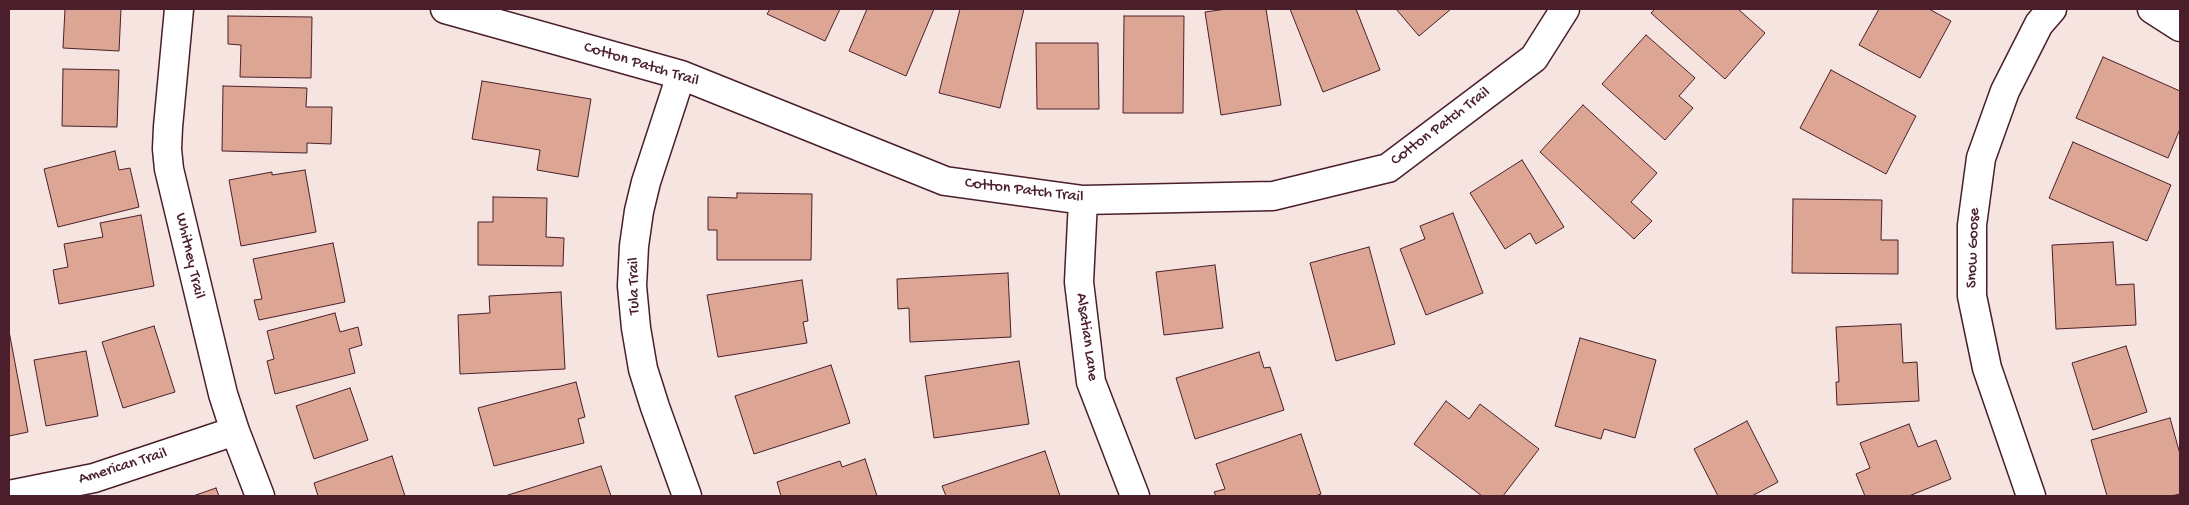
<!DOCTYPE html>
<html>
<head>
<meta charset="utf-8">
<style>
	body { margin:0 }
	#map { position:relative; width:2189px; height:505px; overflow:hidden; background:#f5e4df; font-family:"Gochi Hand",sans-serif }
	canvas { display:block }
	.frame { position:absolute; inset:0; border:10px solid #4a1f2b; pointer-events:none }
</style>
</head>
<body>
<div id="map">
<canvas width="2189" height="505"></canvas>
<div class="frame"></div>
</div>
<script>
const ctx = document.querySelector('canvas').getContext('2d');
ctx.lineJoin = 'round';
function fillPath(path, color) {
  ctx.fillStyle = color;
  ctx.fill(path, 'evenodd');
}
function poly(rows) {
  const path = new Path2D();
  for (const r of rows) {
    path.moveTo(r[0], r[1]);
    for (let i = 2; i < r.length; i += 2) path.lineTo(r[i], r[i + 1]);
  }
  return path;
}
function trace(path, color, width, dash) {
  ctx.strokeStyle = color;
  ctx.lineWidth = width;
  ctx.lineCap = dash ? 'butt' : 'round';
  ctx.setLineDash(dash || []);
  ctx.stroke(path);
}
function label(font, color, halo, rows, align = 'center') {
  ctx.font = font + ' "Gochi Hand",sans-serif';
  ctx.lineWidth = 4;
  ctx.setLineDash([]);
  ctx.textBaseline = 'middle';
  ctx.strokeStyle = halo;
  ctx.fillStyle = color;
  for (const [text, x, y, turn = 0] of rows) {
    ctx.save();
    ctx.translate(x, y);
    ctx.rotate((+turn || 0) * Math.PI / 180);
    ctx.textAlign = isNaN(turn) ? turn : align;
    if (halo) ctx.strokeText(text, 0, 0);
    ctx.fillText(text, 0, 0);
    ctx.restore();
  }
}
const building = poly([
	[65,9,121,9,119,51,63,48,65,9],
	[770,9,840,9,825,41,767,14,770,9],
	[867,9,934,9,906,76,849,51,867,9],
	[960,9,1024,9,1000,108,939,93,960,9],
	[1227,9,1266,9,1281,105,1221,115,1205,12,1227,9],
	[1290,9,1356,9,1380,70,1323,92,1290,9],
	[1396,9,1451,9,1419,36,1396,9],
	[1655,9,1738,9,1765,33,1725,79,1651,13,1655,9],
	[1879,9,1929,9,1951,21,1920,78,1859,45,1879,9],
	[228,16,312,17,311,78,240,77,241,45,228,44,228,16],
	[1124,16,1184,16,1183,113,1123,113,1124,16],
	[1646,35,1695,78,1679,96,1693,108,1665,140,1602,84,1646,35],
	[1036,43,1098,43,1099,109,1037,109,1036,43],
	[2103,57,2180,91,2180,129,2168,158,2076,118,2103,57],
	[63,69,119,70,117,127,62,126,63,69],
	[1831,70,1916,116,1886,174,1800,128,1831,70],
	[482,81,591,99,578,177,537,170,540,150,472,139,482,81],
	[223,86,307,88,306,107,332,107,331,144,307,143,307,153,222,151,223,86],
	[1583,105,1657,173,1631,202,1652,221,1634,239,1540,152,1583,105],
	[2073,142,2171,185,2147,241,2049,198,2073,142],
	[115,151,119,170,130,168,139,207,58,227,44,169,115,151],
	[1522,160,1564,227,1536,244,1530,233,1505,249,1470,193,1522,160],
	[305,170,316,232,241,246,229,180,272,172,272,175,305,170],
	[737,193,812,194,811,260,717,260,717,230,708,230,708,197,737,198,737,193],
	[493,197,547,198,546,237,564,238,563,266,478,265,478,222,493,222,493,197],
	[1793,199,1882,200,1881,240,1898,240,1898,274,1792,273,1793,199],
	[1453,213,1483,293,1426,315,1400,249,1425,239,1420,226,1453,213],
	[141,215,154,286,59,304,53,270,68,267,64,244,103,237,100,223,141,215],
	[2113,242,2116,285,2134,284,2136,325,2056,329,2052,245,2113,242],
	[333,243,345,302,259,320,254,300,262,299,253,259,333,243],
	[1369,247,1395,344,1336,361,1310,263,1369,247],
	[1215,265,1223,328,1164,335,1156,272,1215,265],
	[1008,273,1011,337,910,342,909,308,898,309,897,279,1008,273],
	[802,280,808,321,803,322,807,343,718,357,707,295,802,280],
	[561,292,565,369,460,374,458,315,490,313,489,296,561,292],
	[335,313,340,332,358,327,362,345,349,349,355,373,275,394,267,361,274,359,267,331,335,313],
	[1901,324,1903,363,1917,362,1919,401,1837,405,1836,382,1839,382,1836,327,1901,324],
	[154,326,175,392,123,408,102,342,154,326],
	[9,331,28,432,9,436,9,331],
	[1580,338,1656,360,1635,438,1604,429,1601,439,1555,426,1580,338],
	[2126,346,2147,412,2093,430,2072,363,2126,346],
	[86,351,98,416,46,426,34,360,86,351],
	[1259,352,1264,368,1270,367,1284,410,1195,439,1176,378,1259,352],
	[1019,361,1029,424,934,438,925,376,1019,361],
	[831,365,850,423,754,454,735,396,831,365],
	[576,382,585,417,578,419,584,443,494,466,478,408,576,382],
	[350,388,368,440,314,459,296,406,350,388],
	[1446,401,1469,419,1480,404,1539,449,1503,496,1482,496,1414,444,1446,401],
	[2170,418,2180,454,2180,494,2171,496,2107,496,2091,440,2170,418],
	[1747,421,1778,482,1752,496,1718,496,1694,449,1747,421],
	[1909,424,1918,447,1936,440,1951,479,1909,496,1865,496,1856,474,1870,468,1860,443,1909,424],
	[1301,434,1321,494,1315,496,1216,496,1214,492,1225,489,1216,464,1301,434],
	[1045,451,1060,496,946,496,942,486,1045,451],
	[392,456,405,496,318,496,314,483,392,456],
	[865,459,877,496,781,496,777,482,840,461,842,467,865,459],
	[601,466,611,496,505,496,601,466],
	[216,488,219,496,193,496,216,488]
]);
fillPath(building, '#dda694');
trace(building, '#4a1f2b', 1);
const minor = poly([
	[179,9,168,127,167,149,169,169,223,394,235,431,260,496],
	[445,9,681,75,945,181,1083,200,1273,196,1388,168,1534,58,1565,9],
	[681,75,646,182,639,211,634,246,632,286,636,328,643,369,655,407,687,496],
	[1083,200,1079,282,1091,382,1135,496],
	[9,495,94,478,235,431],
	[2031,496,1987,368,1972,296,1972,225,1981,158,2005,91,2039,24,2052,9]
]);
const tertiary = poly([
	[2152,9,2180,27]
]);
trace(minor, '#4a1f2b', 31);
trace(tertiary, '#4a1f2b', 31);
trace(minor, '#fff', 28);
trace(tertiary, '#fff', 28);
label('16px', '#4a1f2b', '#fff', [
	["Cotton Patch Trail",641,65,17],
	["Cotton Patch Trail",1441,127,-37],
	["Cotton Patch Trail",1024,191,7],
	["Snow Goose",1974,248,-88],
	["Whitney Trail",189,256,77],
	["Tula Trail",635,286,-91],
	["Alsatian Lane",1086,337,82],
	["American Trail",123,467,-17]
]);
</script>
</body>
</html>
